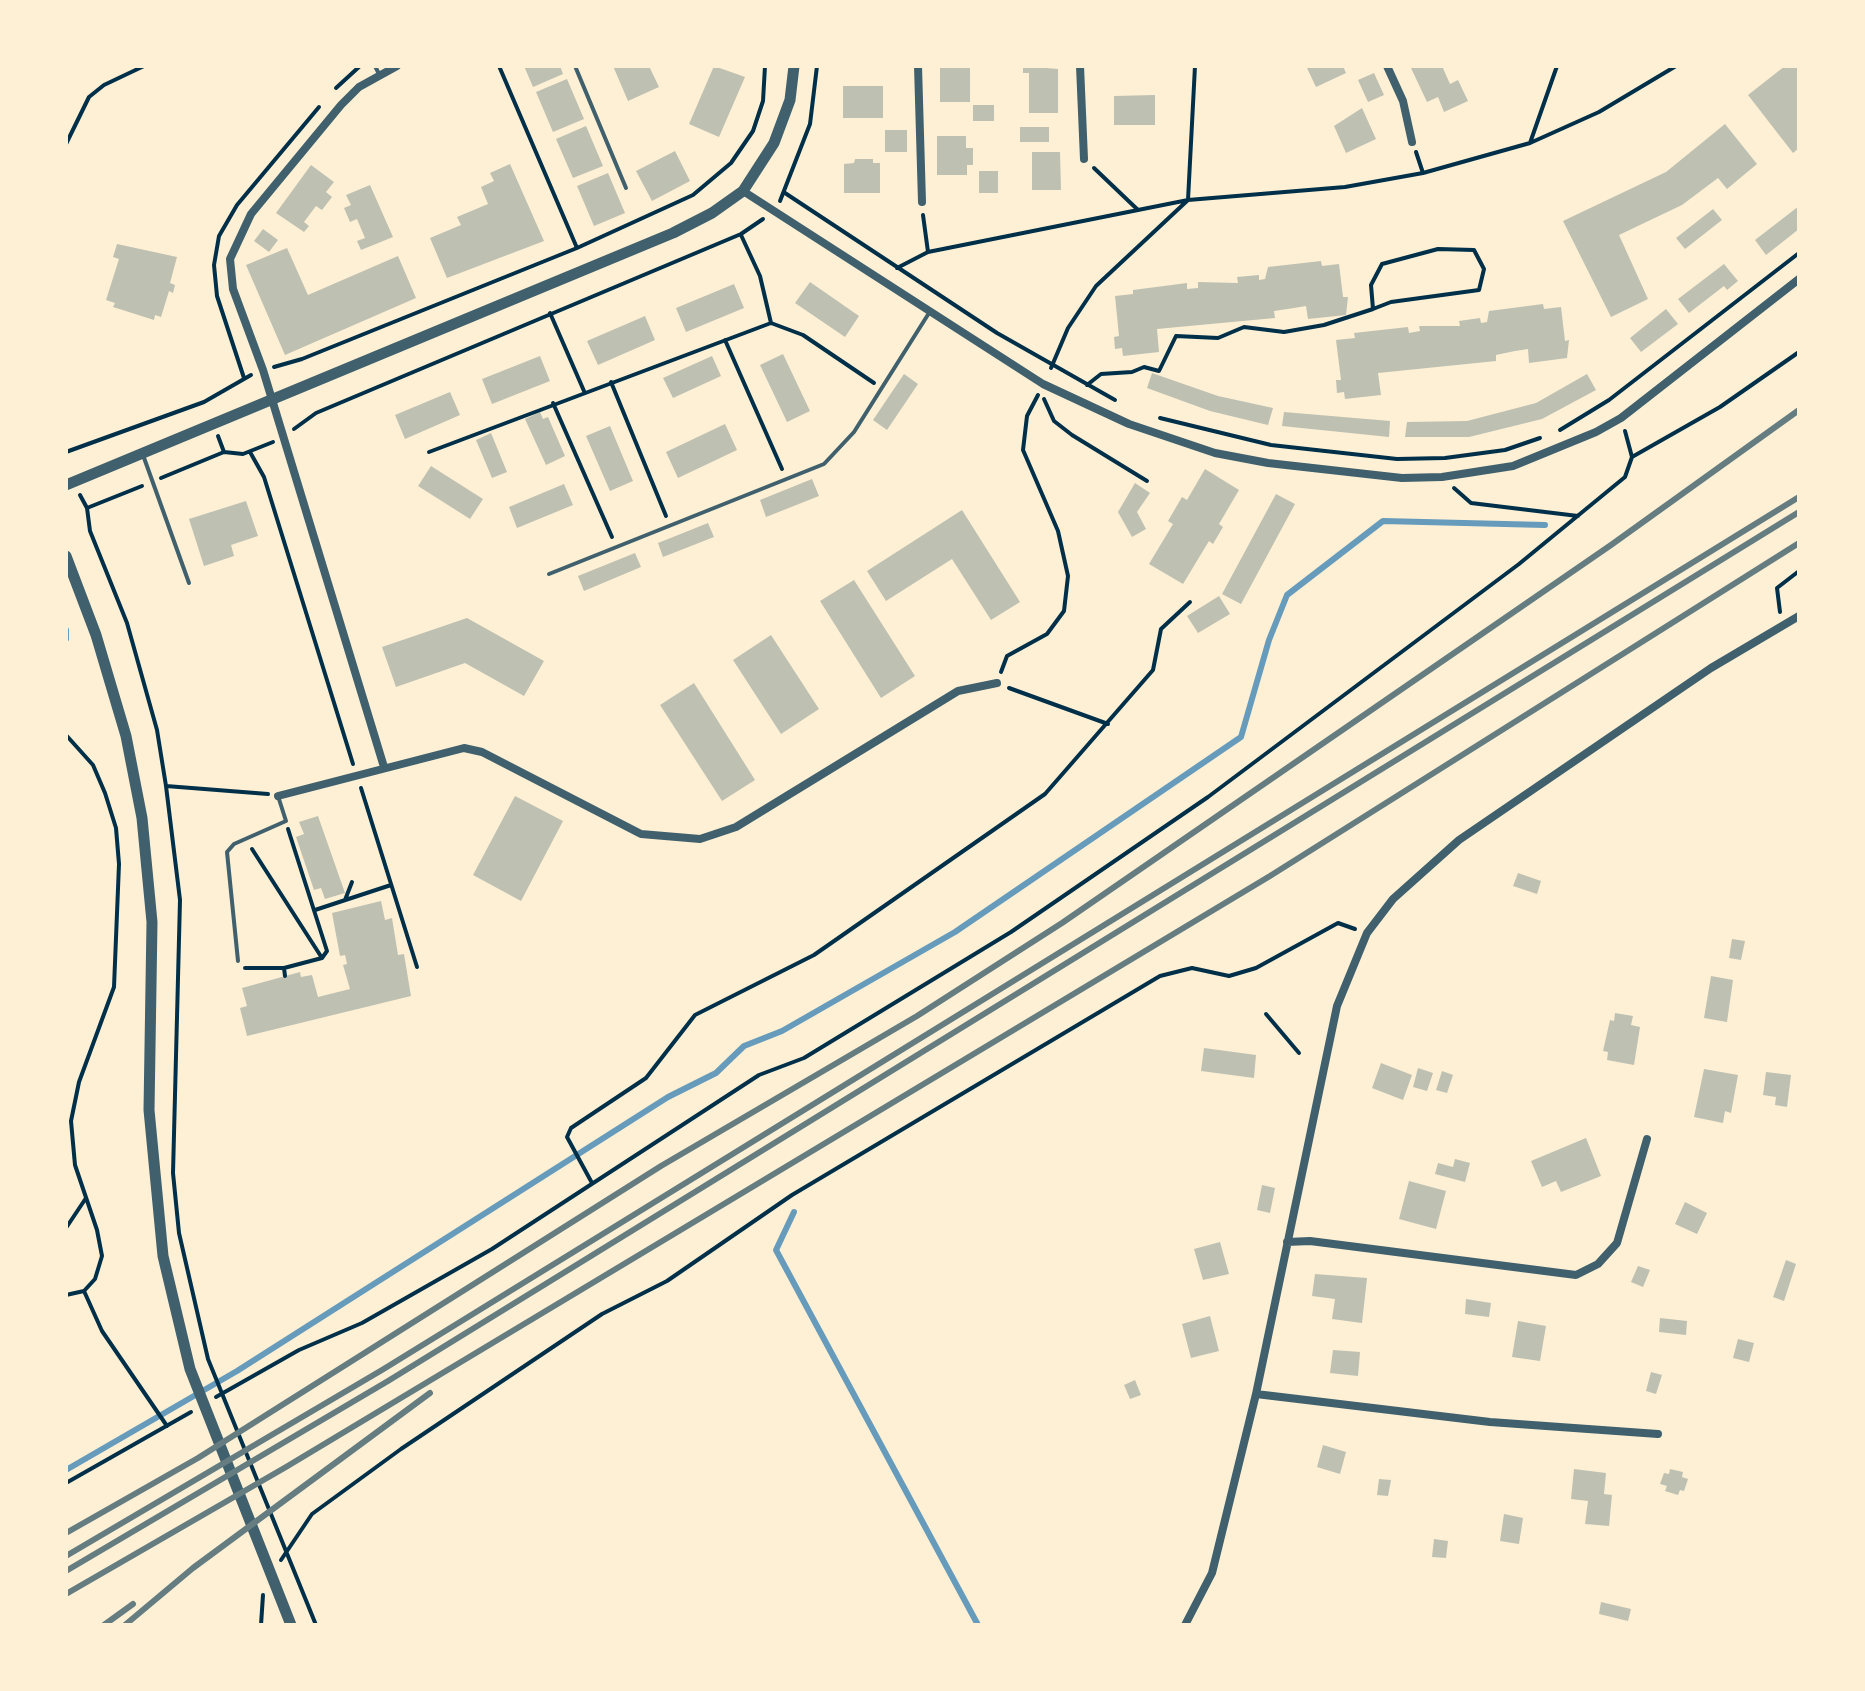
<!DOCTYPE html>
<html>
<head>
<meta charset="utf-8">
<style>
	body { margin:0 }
	#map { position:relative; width:1865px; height:1691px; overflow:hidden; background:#fdf0d5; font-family:Cabin,sans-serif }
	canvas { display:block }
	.frame { position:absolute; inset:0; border:68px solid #fdf0d5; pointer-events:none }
</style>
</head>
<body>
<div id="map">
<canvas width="1865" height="1691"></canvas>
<div class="frame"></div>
</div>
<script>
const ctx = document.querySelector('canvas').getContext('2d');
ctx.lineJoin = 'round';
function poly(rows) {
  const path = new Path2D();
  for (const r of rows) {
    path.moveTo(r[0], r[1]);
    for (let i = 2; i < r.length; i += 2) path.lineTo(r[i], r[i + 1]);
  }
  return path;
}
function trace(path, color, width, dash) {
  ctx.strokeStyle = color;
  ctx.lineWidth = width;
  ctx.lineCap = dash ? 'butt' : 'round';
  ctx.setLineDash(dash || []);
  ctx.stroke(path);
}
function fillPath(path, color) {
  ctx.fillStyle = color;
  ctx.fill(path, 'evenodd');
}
trace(poly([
	[66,630,66,639],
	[794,1212,776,1250,978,1625],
	[66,1470,237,1371,668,1097,716,1073,744,1046,782,1031,955,932,1241,737,1269,640,1287,595,1383,521,1545,525]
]), '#669bbc', 6);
fillPath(poly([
	[524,66,560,66,563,74,533,87],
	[613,66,649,66,659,87,628,101],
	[714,66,745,77,719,137,689,124],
	[940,66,970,66,970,102,940,102],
	[1023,66,1058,69,1058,113,1029,113,1029,73,1023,73],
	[1306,66,1343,66,1346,73,1316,87],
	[1415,66,1442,66,1450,84,1458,80,1468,101,1444,112,1438,97,1427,102,1411,68],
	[1785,66,1799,66,1799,148,1793,153,1748,95],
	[1374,73,1384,95,1368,102,1358,80],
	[567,79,584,119,553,132,536,92],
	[843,86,883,86,883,118,843,118],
	[1155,95,1155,125,1114,125,1114,96],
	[973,105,994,105,994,121,973,121],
	[1362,108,1376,139,1346,153,1334,126],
	[1725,124,1757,164,1727,189,1718,178,1682,205,1619,235,1648,299,1611,317,1563,221,1666,172],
	[586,126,603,166,573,178,556,139],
	[1020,127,1049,127,1049,142,1020,142],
	[885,130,907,130,907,152,885,152],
	[937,136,966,136,966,148,973,148,973,165,967,165,967,175,937,175],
	[675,151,690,181,652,201,636,171],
	[1032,152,1060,152,1061,190,1032,190],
	[855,159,873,159,873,163,880,163,880,193,844,193,844,164,854,163],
	[510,164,544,241,447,278,430,238,461,225,457,217,488,204,481,187,494,181,490,173],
	[311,165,334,182,326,192,332,197,322,210,316,206,304,222,309,226,304,232,276,213],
	[979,171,998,171,998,193,979,193],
	[608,173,625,213,594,226,577,186],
	[370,185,393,237,361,250,357,241,365,238,357,219,350,222,344,208,351,205,346,195],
	[1799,206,1799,229,1766,255,1755,240],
	[1713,209,1722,220,1685,249,1676,238],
	[263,229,278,240,269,252,254,241],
	[117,244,177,257,170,283,175,285,173,293,169,291,161,317,155,315,154,320,113,307,115,303,106,300,119,259,113,257],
	[287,248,308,295,398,256,416,298,285,355,246,265],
	[1321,261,1322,266,1339,264,1343,297,1348,297,1346,315,1308,319,1306,306,1294,308,1274,311,1275,318,1157,329,1159,352,1123,356,1122,348,1115,349,1114,337,1119,336,1115,296,1133,294,1133,290,1187,283,1187,289,1198,288,1198,282,1238,283,1237,277,1259,275,1259,280,1265,279,1268,267],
	[1724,264,1738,281,1727,290,1724,286,1689,313,1678,299],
	[810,282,859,316,845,337,795,303],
	[734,284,744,308,686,332,676,308],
	[1543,304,1544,309,1561,307,1565,341,1569,340,1567,358,1529,363,1528,349,1515,351,1496,355,1496,361,1378,373,1381,395,1345,399,1344,392,1337,393,1336,380,1341,380,1336,340,1355,338,1354,333,1408,327,1409,333,1420,331,1419,326,1460,326,1459,321,1480,318,1481,323,1487,322,1489,311],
	[1666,309,1678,324,1641,352,1630,338],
	[645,316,655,340,598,365,587,341],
	[783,354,810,411,787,422,760,365],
	[540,356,550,381,492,404,482,379],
	[712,356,721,376,673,398,663,378],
	[1152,373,1218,396,1273,408,1268,425,1210,411,1147,388],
	[904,374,918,384,887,430,873,420],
	[1587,374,1596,390,1542,419,1469,437,1405,437,1407,422,1467,421,1536,403],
	[450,392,460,415,405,439,395,415],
	[540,412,543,419,548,417,565,456,546,465,525,419],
	[1284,412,1390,421,1389,437,1282,426],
	[725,424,737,450,678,478,666,452],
	[610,426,633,481,610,491,586,436],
	[491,433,507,472,492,478,476,440],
	[431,466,483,499,470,519,418,486],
	[1205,469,1239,490,1219,524,1223,527,1213,544,1209,541,1183,584,1149,564,1173,524,1168,521,1182,497,1187,500],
	[812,479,819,496,766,517,760,500],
	[1135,483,1150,493,1137,512,1146,529,1132,537,1118,512],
	[564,484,573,505,517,528,509,507],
	[1276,494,1295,504,1241,604,1222,594],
	[246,501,258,536,231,545,234,556,204,566,189,519],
	[962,510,1020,602,991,620,952,559,886,601,867,571],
	[708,523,714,537,663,557,658,543],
	[635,553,641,567,584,591,578,576],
	[854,580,915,676,881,698,820,601],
	[1219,596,1230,614,1198,633,1187,616],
	[467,618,544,661,524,696,465,663,396,687,382,647],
	[771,635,819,709,781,734,733,660],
	[694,683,755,780,722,801,660,705],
	[515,796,563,821,521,901,473,875],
	[318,816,345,893,325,899,321,888,314,890,296,837,304,834,299,822],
	[1518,873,1541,881,1537,894,1513,886],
	[381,901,385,920,392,918,398,955,404,954,411,996,247,1036,240,1008,247,1006,242,988,300,972,301,977,312,975,318,997,350,989,343,965,347,964,345,955,340,956,332,913],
	[1732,939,1745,941,1741,960,1729,958],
	[1711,976,1733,980,1727,1022,1704,1018],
	[1615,1013,1633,1016,1631,1025,1640,1027,1634,1065,1607,1060,1608,1052,1603,1051,1610,1020,1614,1021],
	[1204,1048,1256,1055,1254,1078,1201,1071],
	[1381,1063,1412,1075,1403,1100,1372,1088],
	[1418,1068,1433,1073,1427,1091,1413,1087],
	[1704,1069,1738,1075,1731,1113,1725,1111,1723,1123,1694,1117],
	[1442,1071,1453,1075,1447,1093,1436,1090],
	[1766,1072,1791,1075,1787,1107,1775,1105,1776,1097,1763,1095],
	[1586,1138,1601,1176,1561,1192,1556,1181,1542,1187,1531,1161],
	[1455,1159,1470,1163,1465,1182,1435,1174,1438,1163,1453,1167],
	[1409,1181,1446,1191,1436,1229,1399,1219],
	[1262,1185,1275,1188,1270,1213,1257,1210],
	[1685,1202,1707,1213,1697,1234,1675,1224],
	[1220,1242,1229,1274,1203,1280,1194,1249],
	[1786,1260,1796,1264,1784,1301,1773,1297],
	[1638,1266,1650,1270,1643,1287,1631,1282],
	[1315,1274,1367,1278,1362,1323,1332,1319,1335,1299,1312,1296],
	[1466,1299,1491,1303,1489,1317,1465,1314],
	[1210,1316,1219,1351,1191,1358,1182,1324],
	[1660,1318,1687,1321,1686,1335,1659,1332],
	[1518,1321,1546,1326,1540,1361,1512,1357],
	[1738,1339,1754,1343,1749,1362,1733,1358],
	[1333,1350,1360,1352,1358,1376,1330,1373],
	[1651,1372,1662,1375,1656,1394,1646,1391],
	[1135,1380,1141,1395,1130,1399,1124,1385],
	[1323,1445,1346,1452,1340,1474,1317,1467],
	[1574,1469,1606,1473,1604,1494,1612,1495,1609,1526,1585,1524,1588,1501,1571,1499],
	[1670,1469,1683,1472,1682,1477,1688,1479,1684,1491,1680,1490,1678,1495,1665,1491,1667,1486,1660,1484,1664,1473,1669,1474],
	[1379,1479,1391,1480,1388,1496,1377,1495],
	[1504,1514,1523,1518,1519,1544,1500,1541],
	[1434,1539,1448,1541,1446,1558,1432,1557],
	[1601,1602,1631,1609,1628,1621,1599,1614]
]), '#bec0b2');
trace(poly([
	[499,66,577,248],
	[336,88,360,66],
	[1530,143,1557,66],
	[66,144,89,97,104,85,144,66],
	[1094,168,1138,210],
	[1423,173,1530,143,1599,112,1676,66],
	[785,193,997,333,1115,400],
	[780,201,810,124,817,66],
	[923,215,928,252],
	[741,235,760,276,771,323],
	[897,268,928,252,1188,200,1345,187,1423,173,1416,152],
	[550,313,584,391],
	[725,340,782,469],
	[274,367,302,359,577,248,693,195,731,163,753,131,763,101,765,66],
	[1051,368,1068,328,1096,286,1188,200,1195,66],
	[244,378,217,296,214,265,219,236,237,205,319,107],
	[611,382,666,516],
	[1087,385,1101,374,1132,372,1144,367,1159,371,1176,336,1218,338,1244,327,1284,332,1324,325,1373,309,1391,302,1479,290,1484,269,1474,250,1438,249,1382,264,1371,285,1373,309],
	[1044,399,1054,421,1072,435,1147,481],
	[553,403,612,537],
	[1160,418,1271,445,1397,459,1445,458,1505,450,1540,438],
	[294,429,316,413,741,234,763,219],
	[1560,430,1609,400,1799,253],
	[218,436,224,452],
	[66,452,204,402,251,375],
	[250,452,264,477,353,764],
	[429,452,771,323,803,335,874,383],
	[1632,457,1720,407,1799,352],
	[161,478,224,452,243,454,273,442],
	[1454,488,1471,503,1578,516],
	[80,495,87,508,90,531,127,623,157,730,166,786,180,900,173,1173,179,1233,208,1359,316,1625],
	[87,508,142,486],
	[1780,612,1777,588,1799,571],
	[1001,672,1007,656,1047,634,1064,611,1068,576,1058,531,1023,450,1027,416,1038,395],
	[1009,688,1108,724],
	[66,735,93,765,105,793,116,828,119,864,114,987,79,1082,71,1121,75,1165,97,1230,102,1256,95,1279,84,1291,66,1295],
	[166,786,268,794],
	[361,788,417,967],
	[252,849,322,958],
	[345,900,352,882],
	[315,910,391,885],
	[245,968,284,968,322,958,327,951,288,829],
	[284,968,285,976],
	[1266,1014,1299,1053],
	[592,1183,567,1137,571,1128,646,1078,695,1015,814,955,1045,794,1153,670,1161,629,1190,602],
	[66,1228,86,1198],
	[84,1291,102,1331,167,1426],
	[216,1397,299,1350,362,1323,492,1249,759,1075,804,1058,1011,932,1208,797,1519,564,1625,477,1632,457,1625,431],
	[66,1483,191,1412],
	[281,1560,312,1514,401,1449,602,1314,667,1281,792,1195,1160,976,1192,968,1229,976,1256,968,1338,923,1355,929],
	[261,1625,263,1595]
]), '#003049', 4);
trace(poly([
	[375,66,379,74],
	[575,66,626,188],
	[143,455,189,583],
	[549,574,824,464,854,432,929,313],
	[238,961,227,852,234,844,286,821,278,796]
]), '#3f606c', 4);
trace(poly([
	[918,66,922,202],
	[1080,66,1084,159],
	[1387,66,1403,101,1412,142],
	[743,191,1043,384,1129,424,1215,453,1268,463,1402,478,1442,477,1513,466,1596,432,1621,418,1799,279],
	[384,767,263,370,233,289,230,259,251,214,341,105,359,87,397,66],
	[278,796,464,748,482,752,641,834,700,839,736,827,958,691,997,683],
	[1287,1242,1310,1241,1576,1275,1598,1264,1617,1243,1647,1139],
	[1256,1394,1490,1422,1658,1434],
	[1185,1625,1212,1573,1256,1394,1337,1006,1367,933,1393,899,1459,840,1711,668,1799,616]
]), '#3f606c', 8);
trace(poly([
	[66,485,673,233,712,213,743,191,774,143,790,100,794,66],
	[66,556,96,635,126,736,142,818,152,922,149,1110,163,1256,190,1369,291,1625]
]), '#3f606c', 11);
trace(poly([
	[66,1533,198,1458,661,1166,917,1016,1062,923,1611,545,1799,410],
	[66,1556,382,1370,1799,497],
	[66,1571,388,1381,1799,512],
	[66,1594,286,1467,1270,876,1799,543],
	[104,1625,133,1604],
	[125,1625,193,1568,430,1393]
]), '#657d81', 6);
</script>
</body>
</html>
